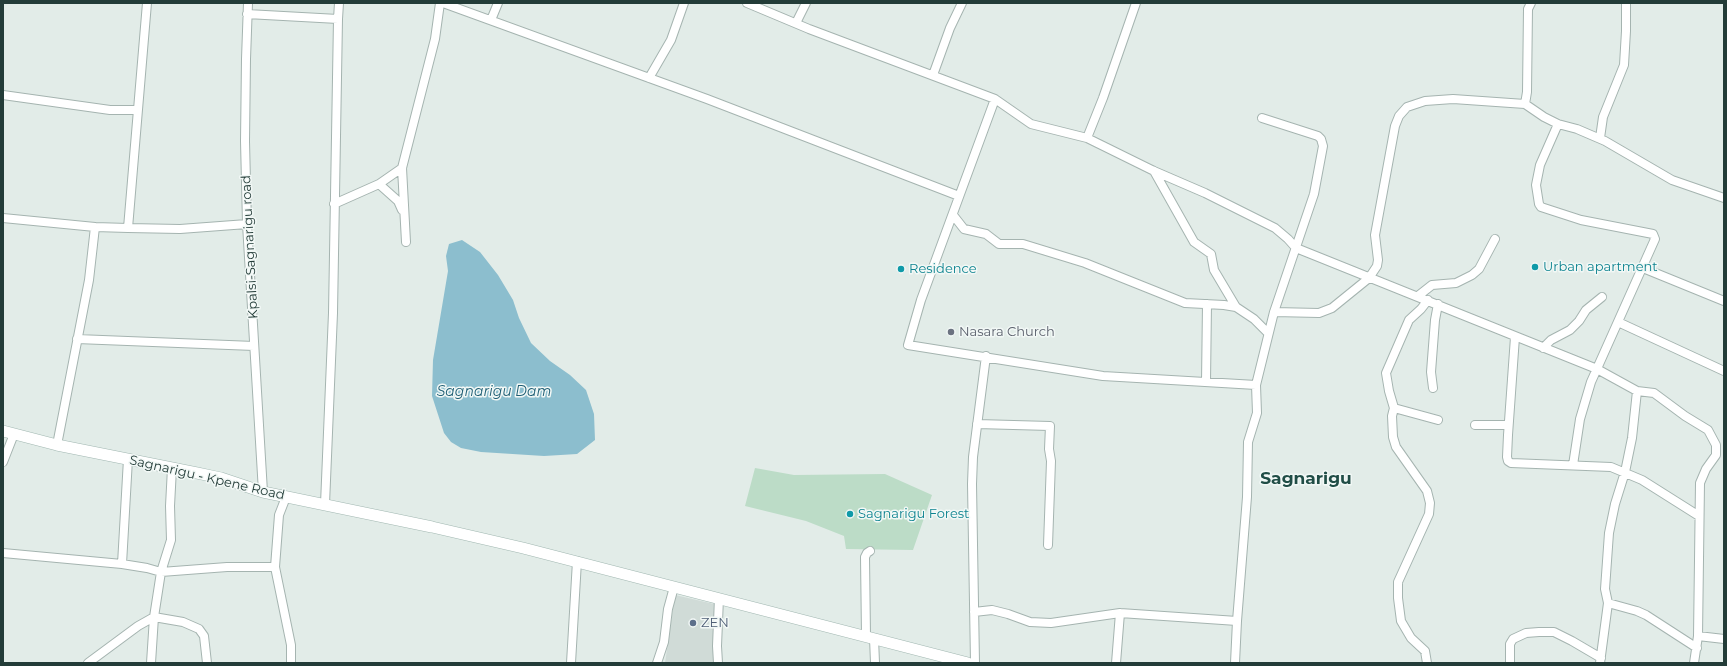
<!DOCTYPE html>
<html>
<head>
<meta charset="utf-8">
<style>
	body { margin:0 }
	#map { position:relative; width:1727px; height:666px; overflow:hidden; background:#e2ece8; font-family:Montserrat,sans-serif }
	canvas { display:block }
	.frame { position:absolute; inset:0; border:4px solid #233c38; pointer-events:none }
</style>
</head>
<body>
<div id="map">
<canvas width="1727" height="666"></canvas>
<div class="frame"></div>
</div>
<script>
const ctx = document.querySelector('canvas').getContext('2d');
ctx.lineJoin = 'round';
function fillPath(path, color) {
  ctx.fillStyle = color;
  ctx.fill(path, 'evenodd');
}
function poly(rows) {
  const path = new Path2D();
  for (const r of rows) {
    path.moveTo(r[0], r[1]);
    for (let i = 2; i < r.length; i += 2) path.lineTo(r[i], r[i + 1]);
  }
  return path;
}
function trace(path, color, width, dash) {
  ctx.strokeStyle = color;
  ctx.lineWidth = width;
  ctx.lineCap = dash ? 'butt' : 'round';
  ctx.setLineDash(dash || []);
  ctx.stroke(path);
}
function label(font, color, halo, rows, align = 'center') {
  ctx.font = font + ' Montserrat,sans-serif';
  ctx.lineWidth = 3;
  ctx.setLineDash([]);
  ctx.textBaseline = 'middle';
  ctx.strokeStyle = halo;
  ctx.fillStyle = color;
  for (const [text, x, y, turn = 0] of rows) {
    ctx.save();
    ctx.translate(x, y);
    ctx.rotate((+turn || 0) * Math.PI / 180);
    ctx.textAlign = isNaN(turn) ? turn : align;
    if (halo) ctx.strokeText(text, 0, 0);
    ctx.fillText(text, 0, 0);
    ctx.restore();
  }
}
fillPath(poly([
	[675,595,714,604,713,663,665,663]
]), '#d0dbd7');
fillPath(poly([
	[755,468,794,475,885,474,932,495,913,550,846,549,844,536,806,521,745,506]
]), '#bcdcc7');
fillPath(poly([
	[462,240,480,252,498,275,513,300,519,318,531,343,550,361,570,375,586,390,594,414,595,440,577,454,544,456,481,452,461,448,451,442,444,433,432,396,433,360,448,271,446,256,449,244]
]), '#8cbece');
const street = poly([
	[248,3,246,59,245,141,247,224,263,492],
	[443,3,707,99,959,196],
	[747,3,809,29,995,99,1031,124,1087,138,1154,171,1205,193,1275,228,1288,239,1296,248,1597,369,1637,391,1654,393,1685,416,1708,430,1716,445,1716,455,1706,469,1700,483,1698,636,1694,663],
	[247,14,338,19],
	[491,20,498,3],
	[796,23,806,3],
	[933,75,950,28,962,3],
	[649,78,671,40,684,3],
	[3,95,110,110,138,110],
	[995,99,921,300,908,345,1103,376,1256,385],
	[1525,104,1527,92,1528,9,1531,3],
	[1558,124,1540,165,1536,185,1539,204,1541,207,1581,220,1653,234,1655,239,1591,382,1580,419,1573,465],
	[1087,138,1103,98,1136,3],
	[1600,138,1603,117,1624,65,1626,31,1626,3],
	[1154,171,1194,242,1211,254,1214,270,1236,307],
	[379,184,402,168],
	[334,204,379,184,398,201,402,210],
	[953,215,964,229,986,234,999,244,1023,244,1085,263,1185,303,1224,305,1236,307,1254,319,1268,333],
	[3,218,95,227,128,228,180,229,247,224],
	[128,228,147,3],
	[406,242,402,168,435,39,440,3],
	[1643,268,1724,301],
	[1418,296,1432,285,1456,283,1472,275,1479,269,1495,239],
	[1274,312,1319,313,1332,308,1369,278,1377,266,1378,260,1375,235,1395,126,1399,116,1407,107,1425,101,1453,99,1525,104,1544,117,1558,124,1577,129,1605,141,1672,180,1724,198],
	[1618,322,1724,371],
	[1515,337,1508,435,1507,457,1508,461,1511,463,1611,467,1642,480,1699,516],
	[77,339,254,346],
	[1543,348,1551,340,1570,330,1579,321,1586,310,1602,297],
	[1206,382,1207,304],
	[1433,388,1431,372,1435,320,1438,304],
	[1394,408,1438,420],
	[977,424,1050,426,1049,449,1051,461,1048,545],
	[1475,425,1508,425],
	[57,445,89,280,95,227],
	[3,462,14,434],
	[286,497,279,515,275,567,291,645,291,663],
	[325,504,333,313,338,19,339,3],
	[3,553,122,564,147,568,161,572,227,567,275,567],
	[122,564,128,459],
	[1608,603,1637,611,1646,615,1697,648],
	[974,612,992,610,1008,614,1030,622,1051,623,1120,613,1237,621],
	[866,636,865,557,867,553,870,551],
	[1698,636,1724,639],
	[874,638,875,663],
	[88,663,138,626,154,617,183,622,199,629,204,636,207,663],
	[151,663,154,617,161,572,171,540,170,506,172,468],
	[571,663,577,561],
	[657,663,664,642,668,609,674,587],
	[718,663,717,646,719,598],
	[975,663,972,484,973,457,986,356],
	[1116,663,1120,613],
	[1235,663,1237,621,1247,497,1248,442,1257,413,1256,385,1274,312,1314,194,1323,146,1321,139,1318,136,1262,118],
	[1427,663,1425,651,1411,638,1401,621,1398,598,1398,582,1429,514,1430,503,1427,491,1396,447,1393,437,1392,416,1394,408,1389,391,1386,373,1409,320,1421,309,1428,300],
	[1510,663,1510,644,1513,639,1526,633,1539,632,1554,632,1572,641,1601,658],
	[1600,663,1608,603,1605,589,1609,533,1615,504,1625,472,1632,438,1637,391]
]);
const secondary = poly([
	[3,431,57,445,197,473,221,478,263,492,432,527,523,548,968,663]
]);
trace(street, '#a5b4b0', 10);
trace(secondary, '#a1b7b1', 12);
trace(street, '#fff', 8);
trace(secondary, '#fff', 11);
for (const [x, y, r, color] of [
	[1535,267,4,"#0f9aa8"],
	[901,269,4,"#0f9aa8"],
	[951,332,4,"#6b7280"],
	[850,514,4,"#0f9aa8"],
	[693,623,4,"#5c6f8a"]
]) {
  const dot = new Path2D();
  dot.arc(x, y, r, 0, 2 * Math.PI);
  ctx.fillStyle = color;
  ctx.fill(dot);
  trace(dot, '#f2f8f6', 1.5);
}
label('13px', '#233c38', '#f2f8f6', [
	["Kpalsi-Sagnarigu road",250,247,-93],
	["Sagnarigu - Kpene Road",207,478,13]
]);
label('13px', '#0d838f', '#f2f8f6', [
	["Urban apartment",1543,267],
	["Residence",909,269],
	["Sagnarigu Forest",858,514]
], 'left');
label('13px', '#5b616d', '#f2f8f6', [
	["Nasara Church",959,332]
], 'left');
label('13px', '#4e5e75', '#f2f8f6', [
	["ZEN",701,623]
], 'left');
label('italic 14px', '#1f5f75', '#f2f8f6', [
	["Sagnarigu Dam",494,392]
]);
label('bold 17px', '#204d46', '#f2f8f6', [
	["Sagnarigu",1306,479]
]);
</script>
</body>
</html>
